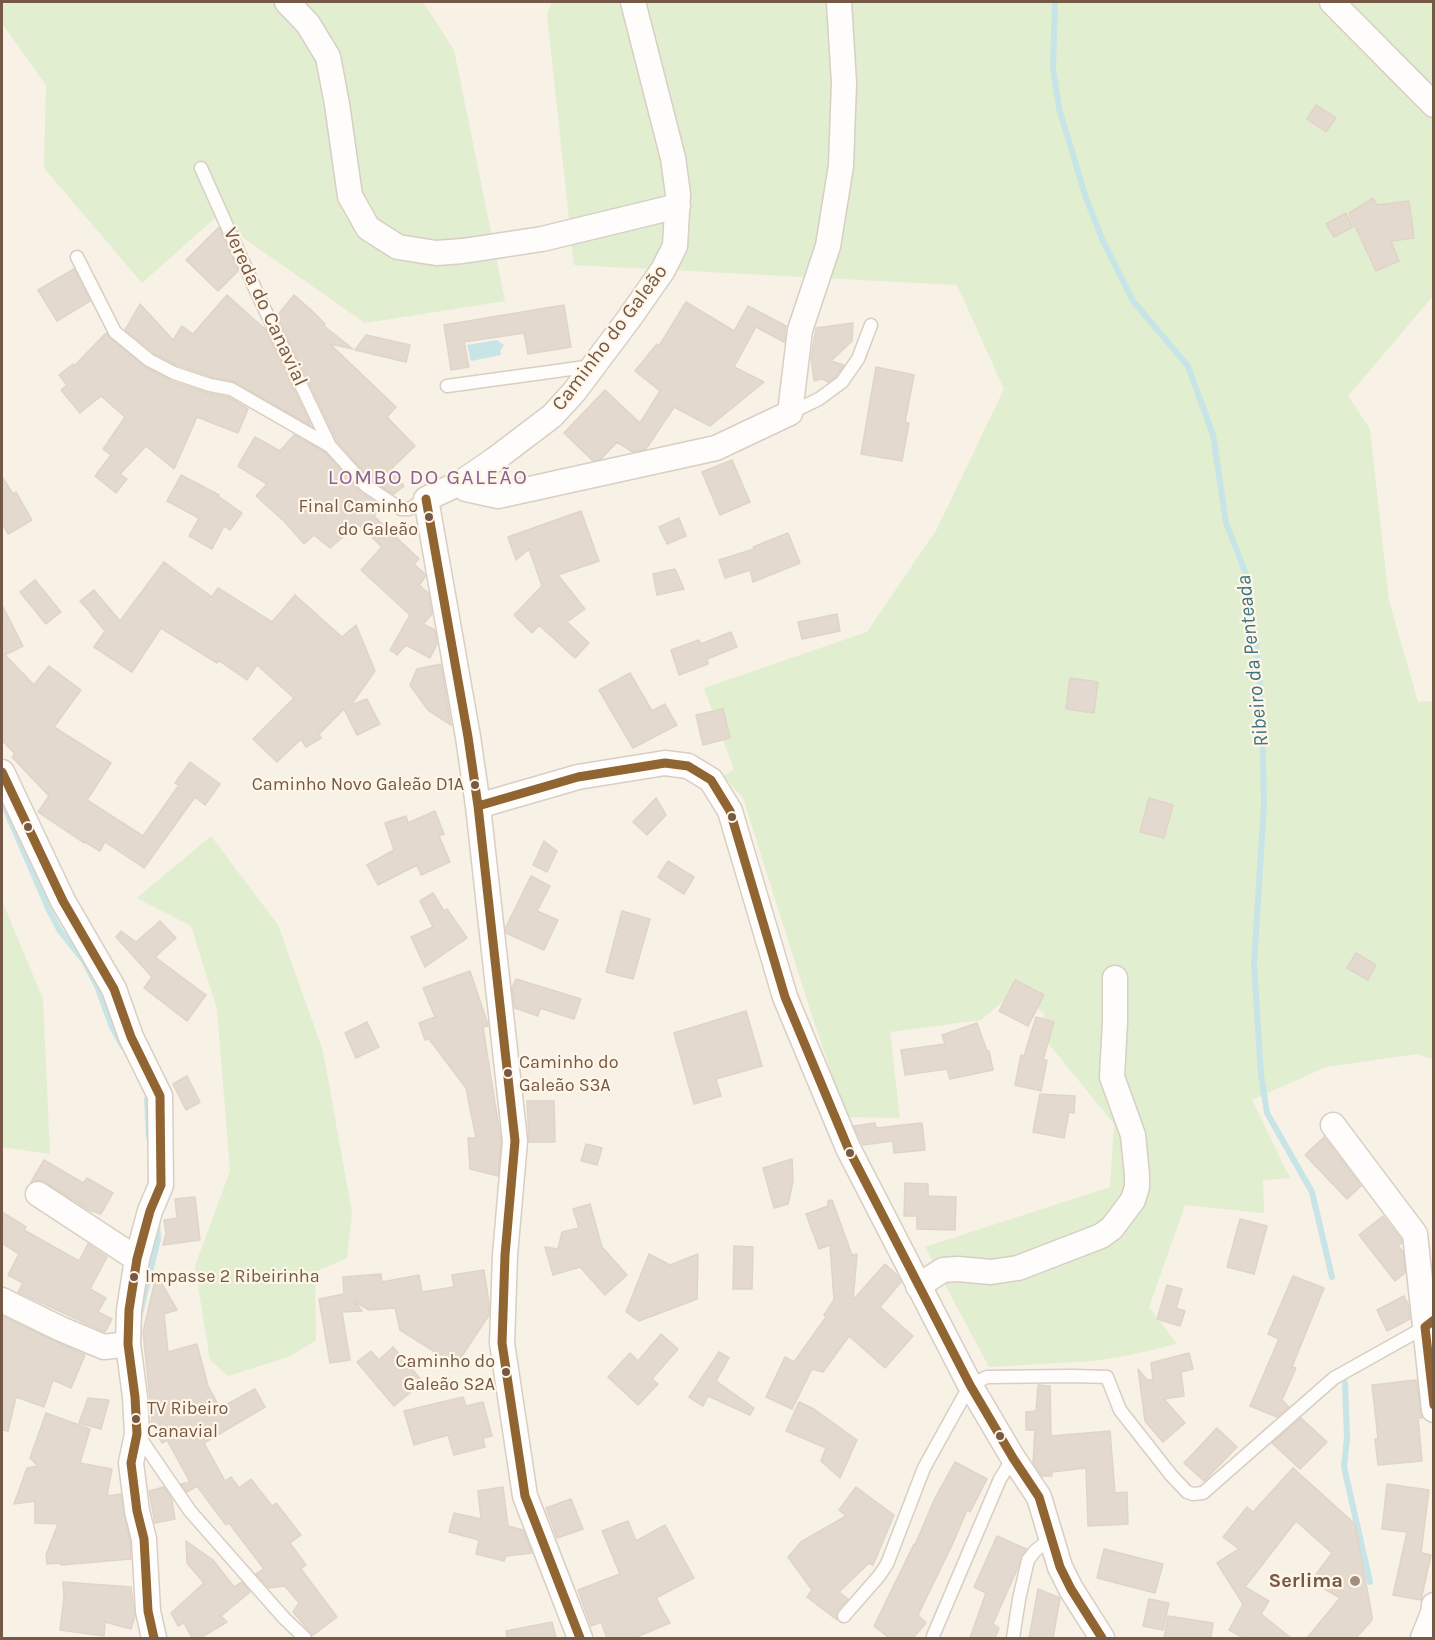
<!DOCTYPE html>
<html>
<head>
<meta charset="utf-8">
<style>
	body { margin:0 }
	#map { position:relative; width:1435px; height:1640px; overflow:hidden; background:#f7f1e6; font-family:Karla,sans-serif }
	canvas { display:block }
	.frame { position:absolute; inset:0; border:3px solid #755846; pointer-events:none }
</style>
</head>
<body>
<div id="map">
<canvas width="1435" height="1640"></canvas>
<div class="frame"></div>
</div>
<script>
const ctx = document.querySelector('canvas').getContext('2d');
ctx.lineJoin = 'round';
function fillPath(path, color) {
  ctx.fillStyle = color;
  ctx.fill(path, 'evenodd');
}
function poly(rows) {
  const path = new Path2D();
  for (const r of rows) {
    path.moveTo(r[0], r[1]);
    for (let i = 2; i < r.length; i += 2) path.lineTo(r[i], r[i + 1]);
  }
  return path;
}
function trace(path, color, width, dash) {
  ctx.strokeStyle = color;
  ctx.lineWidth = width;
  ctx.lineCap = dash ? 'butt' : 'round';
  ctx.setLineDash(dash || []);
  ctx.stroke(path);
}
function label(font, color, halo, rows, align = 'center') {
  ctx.font = font + ' Karla,sans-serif';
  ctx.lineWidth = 4.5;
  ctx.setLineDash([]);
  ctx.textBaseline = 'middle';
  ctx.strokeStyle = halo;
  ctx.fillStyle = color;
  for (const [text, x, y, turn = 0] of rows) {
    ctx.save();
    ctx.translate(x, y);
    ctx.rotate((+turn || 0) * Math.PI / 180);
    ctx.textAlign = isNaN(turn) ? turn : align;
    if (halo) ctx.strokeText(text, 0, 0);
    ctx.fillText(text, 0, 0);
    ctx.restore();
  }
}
fillPath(poly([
	[2,2,423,2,454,50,505,301,365,323,215,218,142,283,44,168,46,85,2,23],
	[552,2,1433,2,1433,296,1348,396,1370,429,1389,601,1418,702,1433,701,1433,1059,1417,1054,1326,1067,1252,1100,1290,1178,1263,1180,1264,1213,1185,1205,1149,1307,1177,1344,1126,1356,1092,1361,989,1367,925,1247,1110,1187,1114,1124,1035,1027,1045,1014,1014,992,981,1020,890,1032,900,1118,846,1117,808,1003,743,798,723,776,734,770,704,688,867,632,937,529,1004,389,957,285,574,265,547,15],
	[211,836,278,925,323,1051,352,1213,347,1258,315,1272,316,1340,291,1356,228,1376,210,1360,195,1266,230,1171,217,1009,191,926,137,898],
	[2,901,43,999,50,1154,2,1147]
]), '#e1eed0');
fillPath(poly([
	[497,340,504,345,500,351,501,355,471,361,467,345]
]), '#c7e4e7');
trace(poly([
	[1055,2,1053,68,1059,108,1086,198,1103,241,1133,301,1188,366,1213,435,1226,523,1246,574,1256,643,1262,714,1264,805,1254,964,1261,1075,1267,1113,1312,1192,1332,1277],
	[2,801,49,910,60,931,84,961,97,986,112,1027,123,1047],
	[147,1099,149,1137],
	[140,1314,158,1239,157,1221],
	[1345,1383,1347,1438,1344,1467,1370,1582]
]), '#c7e4e7', 6);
const building = poly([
	[1316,105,1336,118,1326,132,1307,119,1316,105],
	[1373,198,1377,205,1409,201,1414,238,1391,241,1399,261,1376,271,1349,213,1373,198],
	[1346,213,1353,227,1334,237,1326,224,1346,213],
	[219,227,238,271,218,291,186,260,219,227],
	[74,269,90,301,57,321,38,290,74,269],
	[227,295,266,330,311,426,235,382,212,377,177,365,154,353,125,330,140,304,173,340,182,326,193,334,227,295],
	[294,295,310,309,325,324,324,326,353,349,330,344,396,407,387,417,415,446,390,470,404,486,394,494,371,480,337,441,277,316,294,295],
	[686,302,734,331,748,306,786,326,784,342,756,327,734,367,764,382,710,426,674,407,646,449,633,452,617,442,601,459,593,461,564,433,605,390,640,423,660,391,635,371,657,344,659,346,686,302],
	[564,305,571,347,528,354,524,333,464,342,469,367,451,370,444,325,564,305],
	[853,323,852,341,831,361,844,365,836,376,829,382,822,379,814,381,811,358,816,328,853,323],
	[106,333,110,338,145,367,171,381,208,393,228,397,248,409,238,433,197,417,174,469,146,446,120,474,127,479,116,493,95,476,111,455,103,449,125,417,101,396,80,413,61,390,67,385,59,375,73,364,74,366,106,333],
	[366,335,410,345,406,362,355,350,366,335],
	[876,367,914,375,905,422,909,423,902,461,861,454,876,367],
	[294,435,325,452,360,492,381,506,374,516,419,559,414,564,425,574,425,577,419,585,428,593,432,614,423,624,435,630,437,644,430,658,406,645,397,655,390,650,410,615,361,570,382,547,358,524,330,548,314,535,304,544,285,522,256,496,267,484,238,466,255,437,280,451,294,435],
	[732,460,750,502,720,515,702,472,732,460],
	[181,475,219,495,218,496,242,513,230,530,224,526,212,549,189,536,199,518,167,501,181,475],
	[2,477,13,494,16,492,32,520,8,534,2,523,2,477],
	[581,511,599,561,558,575,585,609,567,622,589,643,575,658,539,625,532,633,514,615,542,586,529,549,516,560,508,537,581,511],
	[679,518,686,536,667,544,659,527,679,518],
	[788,533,800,563,753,582,750,570,725,578,719,560,754,549,753,547,788,533],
	[164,562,212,597,218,588,272,622,295,595,342,637,356,625,375,671,351,705,367,699,380,724,357,735,344,709,319,734,321,738,306,747,301,739,277,762,253,739,294,698,257,665,247,680,218,660,217,663,161,628,132,672,94,647,105,631,90,613,91,611,90,612,80,601,94,590,120,621,164,562],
	[675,569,684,589,657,595,653,574,675,569],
	[35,580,61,612,46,624,20,592,35,580],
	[2,605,23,646,5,655,34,685,49,666,81,690,54,727,111,763,87,800,143,836,179,785,175,783,190,762,220,784,205,805,195,797,144,868,105,842,100,851,85,842,84,843,38,812,49,796,12,757,15,754,2,740,2,605],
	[837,614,840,631,802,639,798,622,837,614],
	[731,632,737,647,707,659,708,664,679,675,671,650,699,640,701,644,731,632],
	[441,664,445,689,451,725,428,710,410,685,417,669,441,664],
	[630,673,652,711,665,704,677,725,633,748,599,690,630,673],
	[1070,678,1098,682,1094,713,1066,709,1070,678],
	[723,709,730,738,703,745,696,715,723,709],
	[656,798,666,815,647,835,633,822,656,798],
	[1149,798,1173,805,1164,838,1140,832,1149,798],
	[435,811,444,834,439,836,450,862,421,875,417,865,378,885,367,865,394,850,385,823,406,816,408,823,435,811],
	[544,841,557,851,547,872,533,865,544,841],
	[668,861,694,877,684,894,658,877,668,861],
	[531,876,550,886,537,911,558,920,544,950,506,933,506,927,531,876],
	[433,893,444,911,447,909,467,938,425,967,411,937,433,927,420,901,433,893],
	[622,911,650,919,633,979,606,972,622,911],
	[160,921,176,938,155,957,206,995,187,1021,144,988,152,977,116,937,121,931,136,942,160,921],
	[1356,953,1376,965,1368,980,1347,968,1356,953],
	[470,971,487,1022,488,1026,483,1027,501,1141,498,1176,470,1169,468,1138,476,1138,466,1088,429,1039,425,1040,419,1023,435,1017,423,988,470,971],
	[516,979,581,999,574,1019,540,1008,538,1016,515,1008,512,988,516,979],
	[1015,980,1044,995,1028,1026,999,1011,1015,980],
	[746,1011,762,1066,716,1079,721,1096,694,1104,674,1033,746,1011],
	[1036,1017,1054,1022,1043,1060,1047,1060,1041,1091,1015,1085,1021,1055,1024,1056,1036,1017],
	[367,1022,379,1047,356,1058,345,1033,367,1022],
	[977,1023,987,1051,989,1051,993,1070,950,1079,947,1069,905,1075,901,1050,945,1044,942,1035,977,1023],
	[187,1076,200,1102,186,1110,173,1084,187,1076],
	[1040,1094,1075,1096,1074,1113,1069,1112,1064,1138,1033,1132,1040,1094],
	[527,1101,554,1101,555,1142,529,1142,527,1101],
	[875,1123,876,1128,922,1123,925,1150,894,1153,893,1141,863,1145,854,1126,875,1123],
	[1324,1137,1361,1186,1347,1199,1305,1155,1324,1137],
	[586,1144,602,1148,597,1165,581,1161,586,1144],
	[792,1159,793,1182,788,1204,774,1208,763,1168,792,1159],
	[44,1160,83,1183,87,1178,113,1193,101,1214,89,1210,45,1182,38,1180,31,1182,44,1160],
	[905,1183,928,1184,928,1196,956,1197,955,1230,917,1229,917,1216,904,1216,905,1183],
	[195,1197,200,1240,163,1245,166,1233,164,1220,177,1218,175,1199,195,1197],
	[832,1200,852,1255,857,1254,853,1300,885,1264,897,1275,901,1282,880,1307,913,1336,885,1368,849,1336,823,1372,812,1369,792,1409,766,1397,785,1357,794,1362,826,1317,824,1315,834,1300,830,1245,819,1249,806,1214,828,1206,828,1201,832,1200],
	[590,1204,602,1247,627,1275,605,1295,580,1267,553,1275,545,1247,558,1249,562,1232,579,1228,573,1209,590,1204],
	[2,1212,26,1227,24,1230,79,1261,88,1244,107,1257,90,1289,106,1298,98,1312,112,1319,105,1332,18,1292,23,1283,8,1275,19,1254,2,1243,2,1212],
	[1383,1216,1401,1239,1402,1243,1398,1246,1403,1251,1405,1273,1395,1281,1359,1235,1383,1216],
	[1240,1219,1267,1226,1254,1274,1227,1267,1240,1219],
	[734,1246,753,1247,752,1289,733,1289,734,1246],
	[649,1254,670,1265,698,1254,697,1299,639,1321,626,1312,649,1254],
	[484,1270,489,1303,489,1315,456,1365,400,1330,395,1308,369,1310,354,1301,362,1311,342,1312,350,1360,330,1363,319,1299,344,1294,343,1277,381,1274,382,1282,419,1275,422,1292,454,1287,452,1275,484,1270],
	[157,1272,159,1272,159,1279,177,1310,164,1314,168,1352,197,1344,208,1386,220,1408,255,1389,265,1407,204,1443,225,1481,231,1477,239,1488,251,1479,272,1506,276,1503,301,1535,290,1543,306,1565,301,1569,337,1617,313,1635,293,1612,299,1603,285,1586,269,1588,256,1574,264,1569,229,1523,226,1525,197,1486,187,1492,181,1484,190,1482,167,1440,162,1443,151,1423,152,1418,143,1332,157,1272],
	[1293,1276,1324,1288,1292,1367,1296,1368,1282,1400,1289,1407,1277,1417,1250,1406,1279,1339,1268,1334,1293,1276],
	[1167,1285,1182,1289,1176,1308,1185,1311,1180,1326,1157,1319,1167,1285],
	[1404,1296,1408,1304,1410,1319,1387,1331,1377,1310,1404,1296],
	[2,1316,85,1355,71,1388,53,1380,44,1407,16,1397,8,1431,2,1430,2,1316],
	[661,1334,678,1349,652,1379,658,1384,638,1405,608,1377,630,1353,638,1361,661,1334],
	[393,1347,423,1382,394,1406,357,1362,371,1351,379,1360,393,1347],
	[719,1352,729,1358,716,1381,754,1408,750,1415,708,1396,703,1406,689,1397,719,1352],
	[1189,1353,1193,1369,1181,1372,1184,1396,1164,1399,1185,1423,1163,1442,1145,1421,1138,1369,1147,1380,1153,1380,1151,1363,1189,1353],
	[1416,1380,1422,1418,1418,1418,1422,1461,1378,1465,1375,1439,1378,1439,1372,1385,1416,1380],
	[1038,1385,1050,1386,1051,1436,1110,1431,1115,1493,1127,1492,1128,1524,1088,1526,1086,1468,1052,1472,1052,1476,1042,1476,1033,1463,1035,1430,1026,1430,1026,1412,1036,1411,1038,1385],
	[463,1397,466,1406,483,1402,492,1436,483,1438,485,1447,454,1455,448,1435,414,1445,404,1411,463,1397],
	[88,1398,109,1400,101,1429,79,1423,88,1398],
	[799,1402,814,1409,857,1440,840,1478,821,1461,826,1448,786,1431,799,1402],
	[46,1413,90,1429,80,1463,112,1469,107,1496,121,1494,130,1541,131,1559,61,1565,61,1563,47,1564,46,1555,58,1524,35,1523,35,1501,14,1504,27,1468,38,1466,30,1458,46,1413],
	[1301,1418,1327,1442,1300,1469,1272,1443,1301,1418],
	[1217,1428,1237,1447,1204,1481,1184,1463,1217,1428],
	[955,1462,987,1479,970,1512,967,1510,953,1543,918,1615,926,1623,913,1638,889,1638,874,1626,914,1544,915,1545,935,1498,955,1462],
	[1293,1468,1355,1524,1372,1616,1372,1620,1356,1638,1307,1638,1340,1598,1311,1581,1332,1553,1296,1521,1245,1587,1269,1601,1261,1614,1291,1638,1244,1638,1229,1630,1243,1604,1217,1563,1239,1549,1223,1537,1247,1507,1253,1512,1293,1468],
	[1387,1484,1429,1490,1421,1553,1431,1555,1421,1600,1393,1595,1407,1532,1382,1529,1387,1484],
	[164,1487,172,1500,175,1519,155,1523,149,1491,164,1487],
	[503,1487,508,1526,523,1530,532,1553,506,1556,504,1561,476,1554,479,1540,449,1532,454,1513,481,1519,478,1491,503,1487],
	[856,1487,894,1515,873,1565,869,1563,839,1592,848,1599,837,1611,837,1620,807,1597,812,1590,788,1557,801,1542,846,1516,839,1510,856,1487],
	[571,1499,583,1529,557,1538,546,1508,571,1499],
	[628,1521,636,1541,665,1525,694,1578,656,1598,670,1623,634,1638,607,1638,601,1622,591,1626,578,1590,620,1574,602,1531,628,1521],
	[997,1536,1026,1549,993,1624,999,1628,995,1638,970,1638,986,1593,974,1587,997,1536],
	[186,1541,213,1560,234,1587,242,1582,250,1592,221,1616,227,1622,200,1638,192,1638,184,1623,178,1626,171,1613,204,1583,187,1563,186,1541],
	[1104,1549,1163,1564,1155,1593,1097,1578,1104,1549],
	[63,1582,131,1587,135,1616,131,1629,105,1622,104,1636,60,1630,64,1597,63,1582],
	[1038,1589,1060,1598,1053,1638,1029,1638,1038,1589],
	[1149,1599,1169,1603,1163,1630,1143,1626,1149,1599],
	[1168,1616,1213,1623,1211,1638,1164,1638,1168,1616],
	[552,1622,556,1638,507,1638,506,1631,552,1622]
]);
fillPath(building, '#e3d9ce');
trace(building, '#e0d4c8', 1.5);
const service = poly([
	[201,168,257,293,330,446],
	[77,257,115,332,149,360,174,373,210,385,231,389,330,446,366,486,401,509,409,509,426,499],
	[447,386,593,366],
	[790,413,819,399,842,382,858,359,871,325],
	[138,1435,190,1511,284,1618,305,1638],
	[844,1616,879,1576,887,1564,924,1468,970,1385,987,1377,1073,1376,1107,1377,1120,1410,1171,1475,1187,1492,1193,1494,1203,1493,1334,1378,1425,1327],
	[933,1636,1000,1479,1013,1458],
	[1013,1638,1019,1599,1028,1560,1035,1551,1051,1538]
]);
const minor = poly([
	[287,2,308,24,328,57,337,104,350,196,368,228,398,247,436,253,463,251,542,239,678,206],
	[1332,2,1434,105],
	[462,482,466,489,498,496,716,448,790,413,800,330,828,246,841,166,844,83,839,2],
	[2,772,63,901,114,989,131,1037,160,1096,161,1185,150,1211,137,1259,129,1310,128,1344,135,1397,137,1434,131,1463,137,1511,144,1539,148,1611,154,1638],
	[478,806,578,777,665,763,688,766,711,780,730,811,785,997,848,1148,970,1385,1013,1458,1039,1497,1060,1567,1071,1589,1102,1638],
	[1333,1125,1415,1234,1434,1410],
	[38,1194,137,1259],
	[918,1286,943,1270,958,1269,991,1272,1018,1268,1101,1236,1112,1228,1133,1200,1137,1187,1137,1175,1133,1135,1112,1077,1115,1022,1115,978],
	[2,1300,61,1329,104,1347,128,1344],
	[580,1638,525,1496,502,1343,505,1255,515,1141,478,806,468,737,426,499,462,482,494,460,552,416,574,392,628,320,663,270,675,246,678,194,673,158,633,2],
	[1423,1638,1433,1613,1434,1605]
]);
trace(service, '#d8cec4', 15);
trace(minor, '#d8cec4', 27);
trace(service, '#fefdfb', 12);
trace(minor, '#fefdfb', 24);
trace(poly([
	[426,499,468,737,478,806,515,1141,505,1255,502,1343,525,1496,580,1638],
	[2,772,63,901,114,989,131,1037,160,1096,161,1185,150,1211,137,1259,129,1310,128,1344,135,1397,137,1434,131,1463,137,1511,144,1539,148,1611,154,1638],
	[478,806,578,777,665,763,688,766,711,780,730,811,785,997,848,1148,970,1385,1013,1458,1039,1497,1060,1567,1071,1589,1102,1638],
	[1434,1320,1425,1327,1434,1405]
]), '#906532', 9);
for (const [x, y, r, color] of [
	[429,517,5,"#755846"],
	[475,785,5,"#755846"],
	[732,817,5,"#755846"],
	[28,827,5,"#755846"],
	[508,1073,5,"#755846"],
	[850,1153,5,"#755846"],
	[134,1277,5,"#755846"],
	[506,1372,5,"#755846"],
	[136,1419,5,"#755846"],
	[1000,1436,5,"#755846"],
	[1355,1581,6,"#a28e7e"]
]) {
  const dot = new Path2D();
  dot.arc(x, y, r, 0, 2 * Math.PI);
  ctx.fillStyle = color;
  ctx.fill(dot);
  trace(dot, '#fff6e7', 2);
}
label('18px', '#755846', '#fff6e7', [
	["Final Caminho",418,507],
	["do Galeão",418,530],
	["Caminho Novo Galeão D1A",464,785],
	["Caminho do",519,1063,"left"],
	["Galeão S3A",519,1086,"left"],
	["Impasse 2 Ribeirinha",145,1277,"left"],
	["Caminho do",495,1362],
	["Galeão S2A",495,1385],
	["TV Ribeiro",147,1409,"left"],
	["Canavial",147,1432,"left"]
], 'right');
label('20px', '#755846', '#fff6e7', [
	["Vereda do Canavial",265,307,65],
	["Caminho do Galeão",610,338,-53]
]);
label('bold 20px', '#755846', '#fff6e7', [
	["Serlima",1343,1581]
], 'right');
ctx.letterSpacing = '1.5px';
label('21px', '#886199', '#fff6e7', [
	["LOMBO DO GALEÃO",428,478]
]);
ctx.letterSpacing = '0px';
label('italic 21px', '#3b7583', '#fff6e7', [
	["Ribeiro da Penteada",1253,661,-96]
]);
</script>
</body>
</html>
